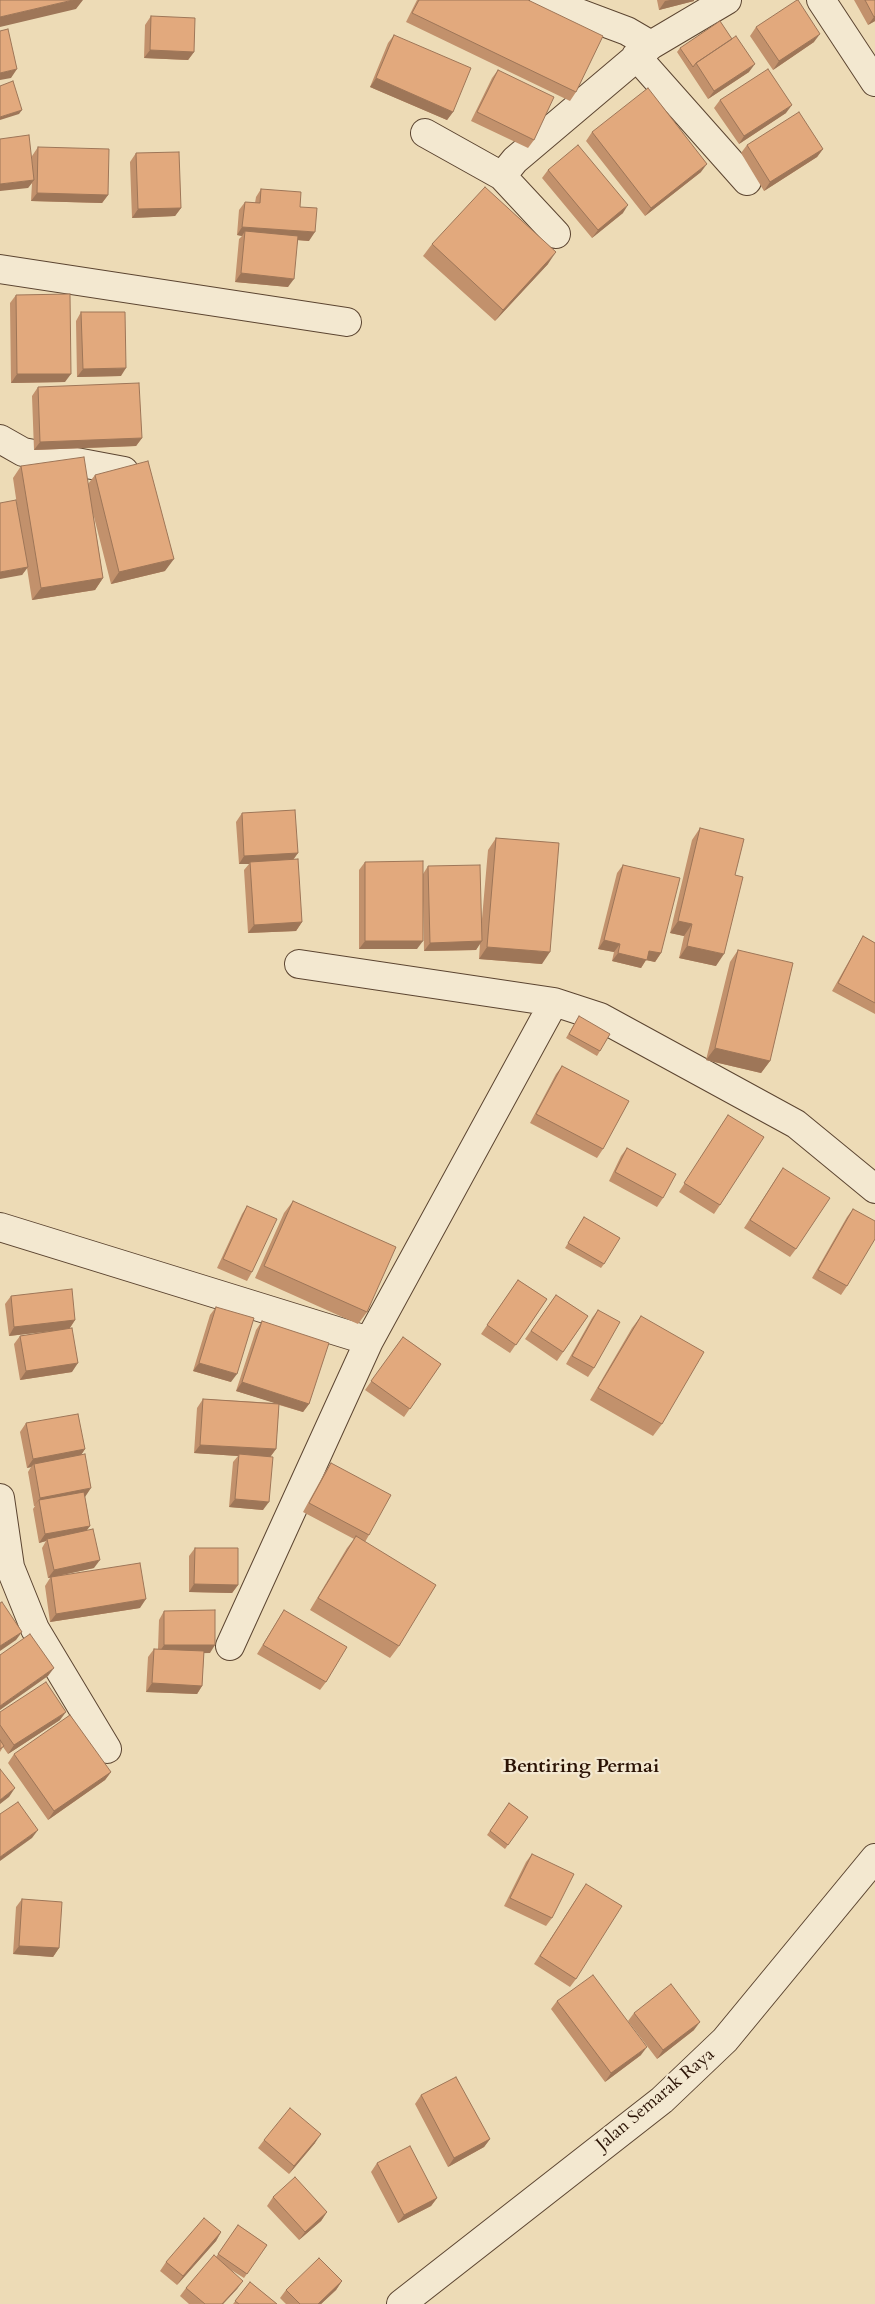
<!DOCTYPE html>
<html>
<head>
<meta charset="utf-8">
<style>
	body { margin:0 }
	canvas { display:block; background:#eddbb6 }
</style>
</head>
<body>
<canvas width="875" height="2304"></canvas>
<script>
const ctx = document.querySelector('canvas').getContext('2d');
ctx.lineJoin = 'round';
function poly(rows) {
  const path = new Path2D();
  for (const r of rows) {
    path.moveTo(r[0], r[1]);
    for (let i = 2; i < r.length; i += 2) path.lineTo(r[i], r[i + 1]);
  }
  return path;
}
function trace(path, color, width, dash) {
  ctx.strokeStyle = color;
  ctx.lineWidth = width;
  ctx.lineCap = dash ? 'butt' : 'round';
  ctx.setLineDash(dash || []);
  ctx.stroke(path);
}
function fillPath(path, color) {
  ctx.fillStyle = color;
  ctx.fill(path, 'evenodd');
}
function label(font, color, halo, rows, align = 'center') {
  ctx.font = font + ' Cardo,serif';
  ctx.lineWidth = 4.5;
  ctx.setLineDash([]);
  ctx.textBaseline = 'middle';
  ctx.strokeStyle = halo;
  ctx.fillStyle = color;
  for (const [text, x, y, turn = 0] of rows) {
    ctx.save();
    ctx.translate(x, y);
    ctx.rotate((+turn || 0) * Math.PI / 180);
    ctx.textAlign = isNaN(turn) ? turn : align;
    if (halo) ctx.strokeText(text, 0, 0);
    ctx.fillText(text, 0, 0);
    ctx.restore();
  }
}
const minor = poly([
	[821,0,875,82],
	[651,45,727,0],
	[636,56,747,181],
	[425,133,502,176,556,234],
	[502,176,515,160,651,45,627,31,544,0],
	[0,269,347,322],
	[0,439,23,452,124,471],
	[299,964,554,1002,600,1017,796,1124,875,1189],
	[0,1227,369,1341],
	[0,1498,10,1567,35,1629,107,1749],
	[230,1646,369,1341,554,1002],
	[401,2304,662,2100,725,2040,875,1858]
]);
trace(minor, '#5c4531', 30);
trace(minor, '#f3e8d0', 28);
fillPath(poly([
	[417,0,528,0,576,92,570,101,406,22],
	[657,0,694,0,694,1,659,10],
	[854,0,875,0,875,21,868,25],
	[151,16,194,52,188,60,144,58,145,25],
	[756,27,814,42,773,70,750,36],
	[394,35,453,112,447,120,370,87,388,43],
	[680,48,749,72,708,99,677,52],
	[498,70,534,140,528,148,471,121,492,78],
	[720,100,786,113,739,144,714,108],
	[592,132,701,172,645,216,586,141],
	[747,145,823,149,817,157,764,191,741,153],
	[38,147,108,195,102,203,31,201,32,183,28,188,32,164,32,156],
	[136,153,181,208,175,216,132,218,130,162],
	[548,170,623,213,592,238,542,178],
	[261,189,300,207,309,241,298,240,288,287,235,282,239,239,242,236,237,235,239,210,245,202,255,203,256,197],
	[432,244,548,264,495,321,423,256],
	[16,295,65,382,11,383,10,303],
	[81,312,121,376,77,377,76,321],
	[38,387,142,438,136,446,34,450,32,396],
	[21,466,88,484,95,475,165,571,111,584,93,513,103,578,95,590,32,600,27,568,22,575,20,525,13,478],
	[242,813,298,853,293,860,302,922,296,931,248,933,244,870,249,864,239,864,236,822],
	[700,828,716,966,679,958,684,936,670,933,692,840],
	[496,838,542,964,479,959,480,943,476,950,424,951,423,900,417,949,359,949,359,870,365,862,423,874,428,866,481,930,488,850],
	[623,865,661,953,655,962,646,960,641,968,612,961,614,952,598,949,617,873],
	[863,936,875,943,875,1014,832,991,858,945],
	[738,950,770,1061,761,1073,706,1060,730,962],
	[579,1016,600,1051,597,1056,566,1038],
	[562,1066,603,1149,597,1158,530,1123,556,1074],
	[728,1115,720,1205,714,1214,679,1192],
	[627,1148,663,1198,657,1207,609,1181,621,1156],
	[783,1168,796,1249,790,1257,744,1228],
	[293,1201,367,1312,358,1324,255,1278,284,1213],
	[247,1206,252,1272,247,1281,217,1268,242,1214],
	[853,1209,847,1286,841,1295,812,1278,847,1217],
	[584,1217,604,1264,601,1268,565,1248],
	[518,1280,547,1299,510,1353,481,1334],
	[556,1295,588,1316,557,1361,525,1339],
	[11,1296,75,1320,70,1328,72,1372,20,1380,14,1344,20,1336,51,1331,9,1336,5,1304],
	[216,1307,231,1382,193,1371,210,1315],
	[598,1310,594,1368,588,1377,566,1364,592,1318],
	[641,1316,662,1424,653,1436,590,1400,632,1328],
	[262,1321,309,1404,303,1412,279,1405,276,1449,271,1456,263,1510,229,1507,233,1462,238,1456,194,1453,197,1408,203,1399,276,1403,236,1391,256,1330],
	[403,1337,441,1364,404,1417,365,1390],
	[26,1423,85,1449,81,1455,85,1497,90,1526,86,1531,94,1568,62,1575,140,1608,50,1622,45,1586,50,1578,48,1578,42,1548,46,1541,39,1543,33,1509,35,1506,34,1506,28,1472,31,1467,27,1468,20,1432],
	[331,1463,369,1535,365,1542,399,1646,390,1658,310,1610,347,1548,354,1539,303,1512,325,1472],
	[195,1548,238,1585,232,1593,189,1592,189,1556],
	[284,1610,326,1682,320,1690,257,1654],
	[164,1611,210,1653,204,1653,202,1686,197,1694,146,1692,148,1657,154,1649,158,1649,159,1620],
	[0,1712,60,1720,8,1754,3,1747,0,1752],
	[14,1754,111,1772,105,1780,48,1820,8,1763],
	[509,1803,528,1817,505,1849,487,1835],
	[532,1854,552,1918,546,1926,504,1906,526,1862],
	[586,1884,576,1979,570,1987,534,1964],
	[22,1899,59,1948,53,1957,13,1954,16,1907],
	[557,2001,641,2055,605,2082,551,2009],
	[634,2013,694,2030,657,2059,628,2021],
	[421,2095,490,2139,484,2147,448,2167,415,2104],
	[264,2140,315,2143,289,2174,258,2148],
	[377,2163,437,2198,431,2206,398,2223,371,2172],
	[273,2197,327,2212,321,2221,299,2240,267,2206],
	[238,2225,267,2245,244,2278,228,2268,242,2281,237,2289,223,2304,189,2304,180,2296,186,2288,216,2257],
	[221,2232,216,2241,177,2285,160,2271,166,2262],
	[342,2281,336,2290,321,2304,286,2304,280,2298,286,2290],
	[250,2282,277,2304,233,2304]
]), '#c2916c');
fillPath(poly([
	[73,0,83,0,76,9,0,27,0,17],
	[670,0,694,0,694,1,659,10,665,1],
	[875,16,875,21,868,25,874,17],
	[820,34,814,42,773,70,779,61],
	[150,50,194,52,188,60,144,58],
	[755,64,749,72,708,99,714,91],
	[17,69,11,78,0,80,0,73],
	[376,78,453,112,447,120,370,87],
	[792,105,786,113,739,144,744,136],
	[22,110,19,114,0,120,0,117],
	[823,149,817,157,764,191,770,182],
	[707,164,701,172,645,216,651,208],
	[34,180,28,188,0,191,0,184],
	[37,193,108,195,102,203,31,201],
	[628,205,623,213,592,238,598,230],
	[181,208,175,216,132,218,138,209],
	[242,227,315,232,309,241,245,236,245,231,242,236,237,235],
	[556,252,548,264,495,321,503,310],
	[241,273,294,279,288,287,235,282],
	[126,368,121,376,77,377,83,369],
	[17,374,71,374,65,382,11,383],
	[142,438,136,446,34,450,40,442],
	[174,559,165,571,111,584,119,572],
	[28,567,22,575,0,579,0,572],
	[103,578,95,590,32,600,41,588],
	[298,853,292,861,250,862,249,864,239,864,244,856],
	[678,921,692,924,684,936,670,933],
	[302,922,296,931,248,933,254,925],
	[604,940,620,944,614,952,598,949],
	[365,941,423,941,417,949,359,949],
	[482,941,476,950,424,951,430,943],
	[687,946,724,954,716,966,679,958],
	[487,947,550,952,542,964,479,959],
	[649,951,661,953,655,962,646,960,641,968,612,961,618,953],
	[715,1048,770,1061,761,1073,706,1060],
	[75,1320,69,1329,9,1336,14,1327],
	[78,1363,72,1372,20,1380,26,1371],
	[199,1363,237,1374,231,1382,193,1371],
	[242,1382,309,1404,303,1412,236,1391],
	[200,1445,276,1449,270,1457,239,1454,238,1456,194,1453],
	[85,1449,79,1458,34,1464,31,1467,27,1468,33,1459],
	[91,1488,85,1497,40,1505,39,1500,34,1506,40,1498],
	[235,1499,269,1502,263,1510,229,1507],
	[90,1526,84,1534,47,1539,46,1541,39,1543,45,1534],
	[100,1560,94,1568,48,1578,54,1570],
	[194,1584,238,1585,232,1593,189,1592],
	[146,1599,140,1608,50,1622,56,1614],
	[22,1632,16,1640,0,1651,0,1646],
	[164,1645,215,1645,210,1653,158,1654],
	[54,1668,48,1676,0,1710,0,1706],
	[152,1683,202,1686,197,1694,146,1692],
	[66,1712,60,1720,8,1754,14,1745],
	[111,1772,105,1780,48,1820,54,1811],
	[15,1788,9,1797,0,1804,0,1800],
	[38,1830,32,1838,0,1861,0,1857],
	[19,1946,59,1948,53,1957,13,1954],
	[700,2022,694,2030,657,2059,663,2050],
	[647,2047,641,2055,605,2082,611,2073],
	[321,2134,315,2143,289,2174,294,2166],
	[490,2139,484,2147,448,2167,454,2158],
	[437,2198,431,2206,398,2223,404,2215],
	[327,2212,321,2221,299,2240,305,2232],
	[221,2232,216,2241,177,2285,183,2276],
	[243,2281,237,2289,223,2304,222,2304],
	[342,2281,336,2290,321,2304,318,2304]
]), '#9e7658');
const building = poly([
	[0,0,73,0,0,17,0,0],
	[419,0,528,0,603,36,576,92,412,13,419,0],
	[797,0,798,0,820,34,779,61,756,27,797,0],
	[865,0,875,0,875,16,874,17,865,0],
	[151,16,195,18,194,52,150,50,151,16],
	[720,21,732,39,696,63,693,67,680,48,720,21],
	[8,29,17,69,0,73,0,31,8,29],
	[394,35,471,68,453,112,376,78,394,35],
	[736,36,755,64,714,91,696,63,736,36],
	[768,69,792,105,744,136,720,100,768,69],
	[498,70,554,97,534,140,477,112,498,70],
	[13,81,22,110,0,117,0,86,13,81],
	[648,88,707,164,651,208,592,132,648,88],
	[799,112,823,149,770,182,747,145,799,112],
	[29,135,34,180,0,184,0,139,29,135],
	[578,145,628,205,598,230,548,170,578,145],
	[38,147,109,149,108,195,37,193,38,147],
	[179,152,181,208,138,209,136,153,179,152],
	[485,187,556,252,503,310,432,244,485,187],
	[261,189,301,192,300,207,317,208,315,232,242,227,245,202,260,203,261,189],
	[245,231,298,236,294,279,241,273,245,231],
	[70,294,71,374,17,374,16,295,70,294],
	[81,312,125,312,126,368,83,369,81,312],
	[139,383,142,438,40,442,38,387,139,383],
	[84,457,103,578,41,588,21,466,84,457],
	[148,461,174,559,119,572,95,475,148,461],
	[16,500,28,567,0,572,0,503,16,500],
	[295,810,298,853,244,856,242,813,295,810],
	[700,828,744,839,735,875,743,877,724,954,687,946,692,924,678,921,700,828],
	[496,838,559,843,550,952,487,947,496,838],
	[298,859,302,922,254,925,250,862,298,859],
	[423,861,423,941,365,941,365,862,423,861],
	[480,865,482,941,430,943,428,866,480,865],
	[623,865,680,878,661,953,649,951,647,960,618,953,620,944,604,940,623,865],
	[863,936,875,943,875,1003,838,983,863,936],
	[738,950,793,963,770,1061,715,1048,738,950],
	[579,1016,610,1034,600,1051,569,1034,579,1016],
	[562,1066,629,1101,603,1149,536,1114,562,1066],
	[728,1115,764,1137,720,1205,684,1183,728,1115],
	[627,1148,676,1174,663,1198,615,1172,627,1148],
	[783,1168,830,1198,796,1249,750,1220,783,1168],
	[293,1201,396,1247,367,1312,264,1266,293,1201],
	[247,1206,277,1219,252,1272,223,1259,247,1206],
	[853,1209,875,1221,875,1239,847,1286,818,1270,853,1209],
	[584,1217,620,1238,604,1264,568,1243,584,1217],
	[518,1280,547,1299,516,1345,487,1325,518,1280],
	[72,1289,75,1320,14,1327,11,1296,72,1289],
	[556,1295,588,1316,563,1352,531,1331,556,1295],
	[216,1307,254,1318,237,1374,199,1363,216,1307],
	[598,1310,620,1322,594,1368,572,1356,598,1310],
	[641,1316,704,1352,662,1424,598,1388,641,1316],
	[262,1321,329,1343,309,1404,242,1382,262,1321],
	[72,1328,78,1363,26,1371,20,1336,72,1328],
	[403,1337,441,1364,410,1409,371,1381,403,1337],
	[203,1399,279,1404,276,1449,200,1445,203,1399],
	[78,1414,85,1449,33,1459,26,1423,78,1414],
	[85,1454,91,1488,40,1498,34,1464,85,1454],
	[239,1454,273,1457,269,1502,235,1499,239,1454],
	[331,1463,391,1495,369,1535,309,1503,331,1463],
	[84,1492,90,1526,45,1534,39,1500,84,1492],
	[93,1529,100,1560,54,1570,47,1539,93,1529],
	[356,1536,436,1585,399,1646,318,1598,356,1536],
	[195,1548,238,1548,238,1585,194,1584,195,1548],
	[140,1563,146,1599,56,1614,51,1577,140,1563],
	[2,1602,22,1632,0,1646,0,1603,2,1602],
	[215,1610,215,1645,164,1645,164,1611,215,1610],
	[284,1610,347,1647,326,1682,263,1645,284,1610],
	[30,1634,54,1668,0,1706,0,1655,30,1634],
	[154,1649,204,1651,202,1686,152,1683,154,1649],
	[46,1682,66,1712,14,1745,0,1725,0,1712,46,1682],
	[70,1715,111,1772,54,1811,14,1754,70,1715],
	[0,1740,4,1746,0,1749,0,1740],
	[0,1769,15,1788,0,1800,0,1769],
	[18,1802,38,1830,0,1857,0,1814,18,1802],
	[509,1803,528,1817,508,1845,490,1831,509,1803],
	[532,1854,574,1874,552,1918,510,1898,532,1854],
	[586,1884,622,1906,576,1979,540,1956,586,1884],
	[22,1899,62,1902,59,1948,19,1946,22,1899],
	[593,1975,647,2047,611,2073,557,2001,593,1975],
	[671,1984,700,2022,663,2050,634,2013,671,1984],
	[456,2077,490,2139,454,2158,421,2095,456,2077],
	[290,2108,321,2134,294,2166,264,2140,290,2108],
	[410,2146,437,2198,404,2215,377,2163,410,2146],
	[295,2177,327,2212,305,2232,273,2197,295,2177],
	[204,2218,221,2232,183,2276,166,2262,204,2218],
	[238,2225,267,2245,247,2274,218,2254,238,2225],
	[214,2255,243,2281,222,2304,205,2304,186,2288,214,2255],
	[319,2258,342,2281,318,2304,300,2304,286,2290,319,2258],
	[250,2282,277,2304,239,2304,235,2301,250,2282]
]);
fillPath(building, '#e2a97d');
trace(building, '#9e7658', 1);
label('18px', '#2b1305', '#f3e8d0', [
	["Jalan Semarak Raya",656,2100,-40]
]);
label('bold 20px', '#2b1305', '#f3e8d0', [
	["Bentiring Permai",581,1767]
]);
</script>
</body>
</html>
